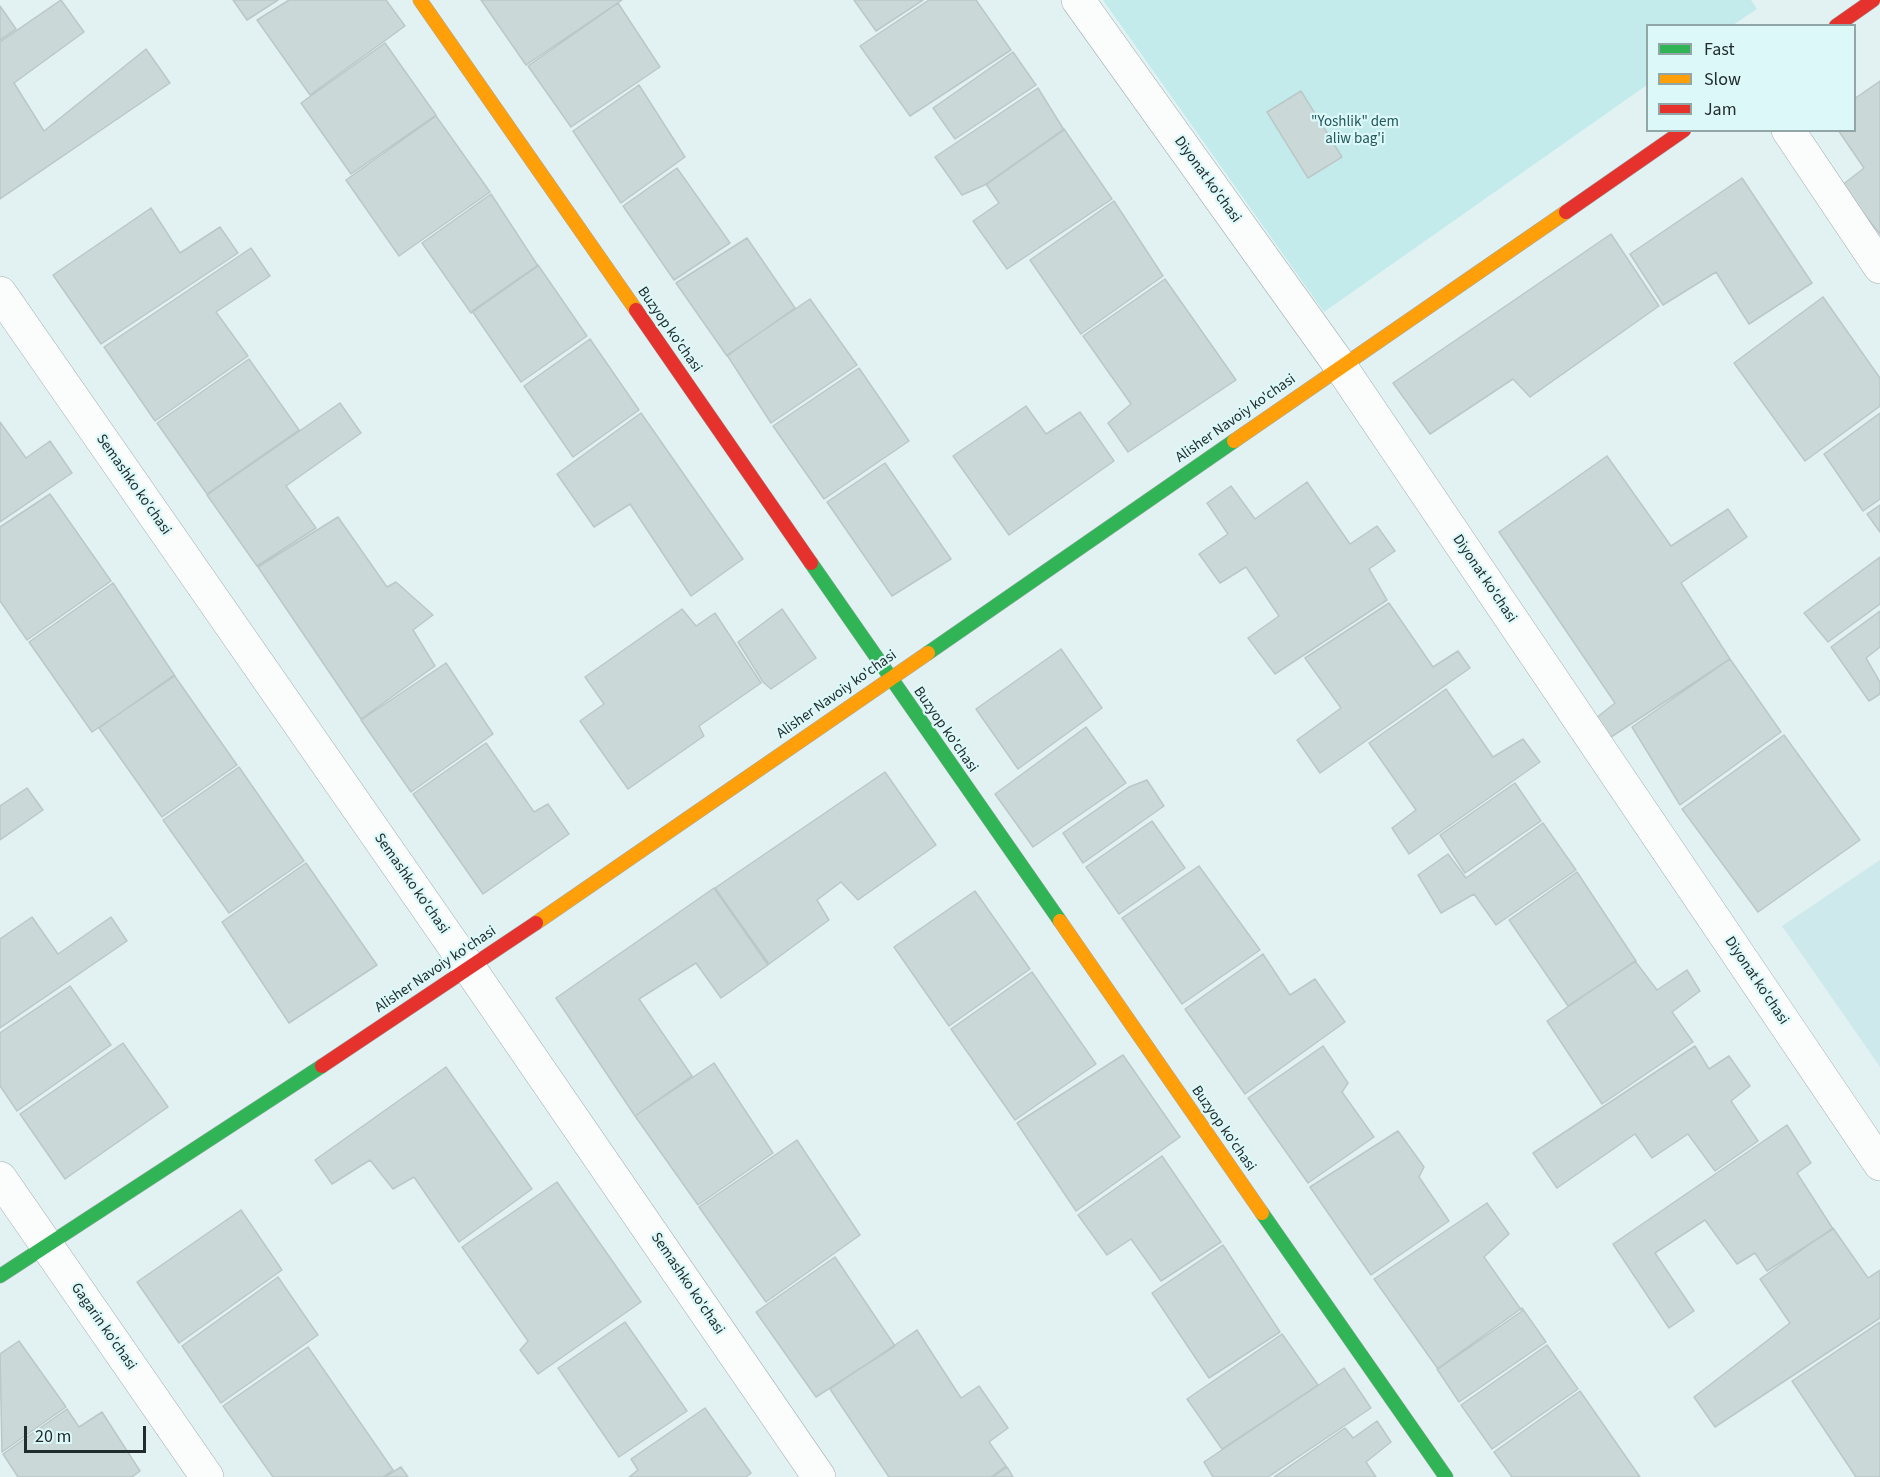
<!DOCTYPE html>
<html>
<head>
<meta charset="utf-8">
<style>
	body { margin:0 }
	#map { position:relative; width:1880px; height:1477px; overflow:hidden; background:#e2f2f3; font-family:"Source Sans 3",sans-serif }
	canvas { display:block }
	.legend { position:absolute; left:1646px; top:24px; width:210px; height:108px; box-sizing:border-box; background:#dcf8f9; border:2px solid #91a6a7; margin:0; padding:8px 10px; list-style:none; font-size:18px; color:#212c2d }
	.legend li { display:flex; align-items:center; gap:12px; height:30px }
	.legend b { width:30px; border:2px solid #91a6a7 }
	.scale { position:absolute; left:24px; top:1426px; width:122px; height:27px; box-sizing:border-box; border:3px solid #212c2d; border-top:0; padding-left:8px; font-size:18px; line-height:21px; white-space:nowrap; color:#212c2d; -webkit-text-stroke:4px #dcf8f9; paint-order:stroke }
</style>
</head>
<body>
<div id="map">
<canvas width="1880" height="1477"></canvas>
<ul class="legend">
<li><b style="height:8px;background:#30b455"></b>Fast</li>
<li><b style="height:8px;background:#ff9f0a"></b>Slow</li>
<li><b style="height:8px;background:#e5322d"></b>Jam</li>
</ul>
<div class="scale">20 m</div>
</div>
<script>
const ctx = document.querySelector('canvas').getContext('2d');
ctx.lineJoin = 'round';
function fillPath(path, color) {
  ctx.fillStyle = color;
  ctx.fill(path, 'evenodd');
}
function poly(rows) {
  const path = new Path2D();
  for (const r of rows) {
    path.moveTo(r[0], r[1]);
    for (let i = 2; i < r.length; i += 2) path.lineTo(r[i], r[i + 1]);
  }
  return path;
}
function trace(path, color, width, dash) {
  ctx.strokeStyle = color;
  ctx.lineWidth = width;
  ctx.lineCap = dash ? 'butt' : 'round';
  ctx.setLineDash(dash || []);
  ctx.stroke(path);
}
function label(font, color, halo, rows, align = 'center') {
  ctx.font = font + ' "Source Sans 3",sans-serif';
  ctx.lineWidth = 4.5;
  ctx.setLineDash([]);
  ctx.textBaseline = 'middle';
  ctx.strokeStyle = halo;
  ctx.fillStyle = color;
  for (const [text, x, y, turn = 0] of rows) {
    ctx.save();
    ctx.translate(x, y);
    ctx.rotate((+turn || 0) * Math.PI / 180);
    ctx.textAlign = isNaN(turn) ? turn : align;
    if (halo) ctx.strokeText(text, 0, 0);
    ctx.fillText(text, 0, 0);
    ctx.restore();
  }
}
fillPath(poly([
	[1880,860,1880,1067,1782,926]
]), '#cee9eb');
fillPath(poly([
	[1103,0,1751,0,1757,9,1733,25,1648,26,1647,85,1324,312]
]), '#c4ebec');
const building = poly([
	[61,0,84,32,14,83,44,131,146,49,170,83,0,199,0,42,61,0],
	[233,0,278,0,247,20,233,0],
	[289,0,386,0,405,26,310,95,257,20,289,0],
	[481,0,622,0,526,65,481,0],
	[854,0,923,0,876,31,854,0],
	[929,0,976,0,1011,50,910,116,860,46,929,0],
	[618,3,660,67,571,127,528,66,618,3],
	[0,6,16,29,0,40,0,6],
	[385,43,436,115,351,174,301,103,385,43],
	[1013,52,1036,85,955,139,933,108,1013,52],
	[1880,81,1880,234,1841,186,1864,168,1838,130,1854,130,1854,99,1880,81],
	[639,85,685,157,621,203,573,131,639,85],
	[1038,88,1064,130,987,184,962,195,935,157,1038,88],
	[1301,91,1342,157,1308,178,1267,112,1301,91],
	[436,116,490,192,399,256,346,180,436,116],
	[1064,129,1112,199,1007,269,973,221,999,203,986,184,1064,129],
	[677,168,730,243,674,280,623,206,677,168],
	[1742,178,1812,283,1749,324,1716,272,1663,305,1630,254,1742,178],
	[491,194,538,266,471,313,422,243,491,194],
	[1114,201,1163,276,1081,334,1030,260,1114,201],
	[151,208,180,253,220,227,238,253,101,344,53,275,151,208],
	[1611,234,1659,306,1530,397,1513,379,1430,434,1393,383,1611,234],
	[747,238,795,308,727,356,676,283,747,238],
	[251,248,270,276,216,312,248,356,155,421,104,347,251,248],
	[538,265,587,336,521,382,472,311,538,265],
	[1165,279,1236,380,1128,452,1108,423,1131,404,1083,336,1165,279],
	[1823,297,1880,378,1880,406,1805,461,1734,363,1823,297],
	[810,299,857,365,771,423,727,355,810,299],
	[590,339,639,410,573,457,524,386,590,339],
	[249,359,299,430,207,494,157,423,249,359],
	[859,368,909,441,824,499,773,426,859,368],
	[340,403,361,433,286,486,316,528,257,566,207,495,340,403],
	[1026,406,1046,434,1080,412,1114,461,1009,535,953,456,1026,406],
	[641,413,743,559,691,596,630,504,594,527,557,474,641,413],
	[1880,413,1880,499,1863,511,1824,454,1880,413],
	[0,422,26,458,50,441,72,473,0,522,0,422],
	[1607,456,1671,546,1728,509,1747,537,1681,583,1730,659,1605,741,1591,722,1615,703,1499,532,1607,456],
	[885,463,951,559,892,596,827,502,885,463],
	[1307,482,1350,544,1377,526,1395,551,1369,569,1387,600,1275,674,1248,638,1279,616,1246,567,1220,583,1199,554,1228,534,1207,503,1231,486,1255,519,1307,482],
	[50,494,111,581,27,640,0,601,0,527,50,494],
	[1880,505,1880,532,1867,514,1880,505],
	[338,517,387,587,396,582,433,615,413,630,435,666,361,719,258,567,338,517],
	[1880,557,1880,604,1828,642,1804,613,1880,557],
	[113,583,175,676,92,732,29,642,113,583],
	[1389,603,1433,667,1458,651,1470,668,1320,773,1297,740,1341,708,1305,658,1389,603],
	[682,609,696,626,715,613,761,683,699,726,704,736,628,789,580,721,604,704,585,677,682,609],
	[782,609,816,658,771,689,763,682,738,642,782,609],
	[1880,611,1880,647,1866,658,1880,682,1880,694,1869,701,1831,647,1880,611],
	[1061,649,1102,708,1018,769,976,709,1061,649],
	[1730,659,1781,732,1680,805,1632,727,1730,659],
	[446,663,493,734,411,792,361,720,446,663],
	[174,675,237,765,162,817,99,728,174,675],
	[1446,689,1493,757,1523,739,1540,762,1409,854,1392,828,1416,810,1369,743,1446,689],
	[1086,727,1126,783,1033,847,995,794,1086,727],
	[1784,735,1860,840,1758,912,1682,809,1784,735],
	[486,743,534,812,548,804,569,834,483,894,413,794,486,743],
	[239,767,304,861,229,913,163,820,239,767],
	[885,772,936,845,858,900,841,882,817,900,829,920,769,964,715,888,885,772],
	[1147,780,1164,806,1083,863,1063,833,1129,787,1147,780],
	[1515,783,1541,821,1465,873,1440,835,1515,783],
	[27,788,43,810,0,840,0,806,27,788],
	[1152,821,1185,868,1119,914,1086,867,1152,821],
	[1543,823,1576,870,1496,925,1474,894,1441,913,1418,875,1448,854,1466,878,1543,823],
	[306,863,377,965,289,1023,222,922,306,863],
	[1199,866,1260,950,1182,1004,1122,918,1199,866],
	[1577,872,1636,961,1568,1006,1509,920,1577,872],
	[714,888,768,965,721,998,696,963,639,999,692,1076,635,1116,556,998,714,888],
	[975,891,1030,969,949,1026,894,947,975,891],
	[32,917,58,954,111,917,127,941,0,1028,0,939,32,917],
	[1263,954,1290,995,1315,979,1345,1022,1245,1094,1185,1009,1263,954],
	[1635,961,1657,990,1687,970,1700,991,1672,1012,1693,1042,1602,1104,1547,1021,1635,961],
	[1032,972,1096,1064,1015,1120,951,1029,1032,972],
	[70,986,111,1045,17,1111,0,1086,0,1033,70,986],
	[123,1043,168,1107,65,1179,20,1114,123,1043],
	[1323,1046,1348,1083,1342,1092,1374,1137,1308,1183,1248,1098,1323,1046],
	[1695,1046,1709,1069,1729,1056,1750,1086,1731,1101,1758,1141,1715,1171,1688,1134,1652,1158,1635,1134,1557,1188,1533,1153,1695,1046],
	[1123,1055,1180,1137,1076,1211,1017,1123,1123,1055],
	[714,1063,773,1153,698,1205,635,1116,714,1063],
	[446,1067,532,1189,459,1242,414,1177,393,1189,370,1160,332,1184,315,1160,446,1067],
	[1787,1125,1811,1163,1797,1173,1833,1229,1767,1271,1755,1253,1737,1264,1705,1220,1655,1253,1694,1311,1669,1328,1613,1244,1787,1125],
	[1398,1131,1424,1167,1419,1177,1449,1221,1371,1275,1310,1187,1398,1131],
	[797,1140,860,1235,766,1302,699,1207,797,1140],
	[1162,1156,1221,1242,1161,1281,1131,1239,1107,1255,1078,1215,1162,1156],
	[557,1182,641,1302,538,1374,520,1350,528,1341,462,1247,557,1182],
	[1487,1203,1509,1234,1484,1257,1522,1311,1438,1369,1374,1279,1487,1203],
	[241,1210,282,1270,179,1343,137,1282,241,1210],
	[1833,1228,1868,1278,1880,1270,1880,1318,1715,1427,1694,1397,1790,1323,1760,1279,1833,1228],
	[1223,1245,1280,1332,1209,1378,1152,1293,1223,1245],
	[835,1257,895,1346,816,1397,756,1312,835,1257],
	[278,1277,318,1335,221,1403,182,1346,278,1277],
	[1522,1308,1546,1342,1459,1402,1437,1369,1522,1308],
	[625,1322,687,1411,619,1457,558,1368,625,1322],
	[1880,1322,1880,1477,1856,1477,1792,1381,1880,1322],
	[917,1330,961,1398,979,1386,1008,1428,989,1442,1006,1466,991,1477,889,1477,830,1389,917,1330],
	[1282,1334,1318,1385,1222,1449,1187,1399,1282,1334],
	[19,1341,66,1407,2,1452,0,1354,19,1341],
	[1547,1345,1578,1389,1492,1449,1461,1405,1547,1345],
	[308,1347,393,1470,383,1477,273,1477,223,1406,308,1347],
	[1344,1368,1371,1408,1268,1477,1213,1477,1204,1462,1344,1368],
	[1580,1391,1640,1477,1512,1477,1494,1452,1580,1391],
	[705,1408,751,1473,746,1477,629,1477,638,1470,631,1459,705,1408],
	[67,1409,79,1427,102,1412,140,1471,132,1477,18,1477,3,1454,67,1409],
	[1377,1421,1391,1442,1366,1462,1376,1477,1274,1477,1345,1428,1353,1438,1377,1421],
	[401,1467,408,1477,385,1477,401,1467],
	[1007,1467,1013,1477,993,1477,1007,1467]
]);
fillPath(building, '#cbd8d8');
trace(building, '#bbc8c8', 1.5);
const street = poly([
	[1078,0,1341,367,1880,1164],
	[1788,130,1880,267],
	[0,293,470,969,819,1477],
	[0,1178,207,1477]
]);
const fast = poly([
	[811,563,1060,921],
	[928,653,1234,441],
	[1262,1213,1446,1477],
	[0,1276,322,1066]
]);
const slow = poly([
	[420,0,636,310],
	[1234,441,1566,212],
	[1060,921,1262,1213],
	[536,923,928,653]
]);
const jam = poly([
	[1836,26,1873,0],
	[1566,212,1684,130],
	[636,310,811,563],
	[322,1066,536,923]
]);
trace(street, '#a0acad', 34);
trace(fast, '#a0acad', 15);
trace(slow, '#a0acad', 15);
trace(jam, '#a0acad', 15);
trace(street, '#fbfdfd', 33);
trace(fast, '#30b455', 14);
trace(slow, '#ff9f0a', 14);
trace(jam, '#e5322d', 14);
label('15px', '#23585a', '#dcf8f9', [
	["\"Yoshlik\" dem",1355,123],
	["aliw bag'i",1355,140]
]);
label('15px', '#212c2d', '#dcf8f9', [
	["Diyonat ko'chasi",1207,180,54],
	["Buzyop ko'chasi",669,330,55],
	["Alisher Navoiy ko'chasi",1236,419,-35],
	["Semashko ko'chasi",133,485,55],
	["Diyonat ko'chasi",1484,579,56],
	["Alisher Navoiy ko'chasi",837,695,-35],
	["Buzyop ko'chasi",945,730,55],
	["Semashko ko'chasi",411,884,55],
	["Alisher Navoiy ko'chasi",436,970,-34],
	["Diyonat ko'chasi",1756,981,56],
	["Buzyop ko'chasi",1223,1129,55],
	["Semashko ko'chasi",687,1284,56],
	["Gagarin ko'chasi",103,1327,55]
]);
</script>
</body>
</html>
